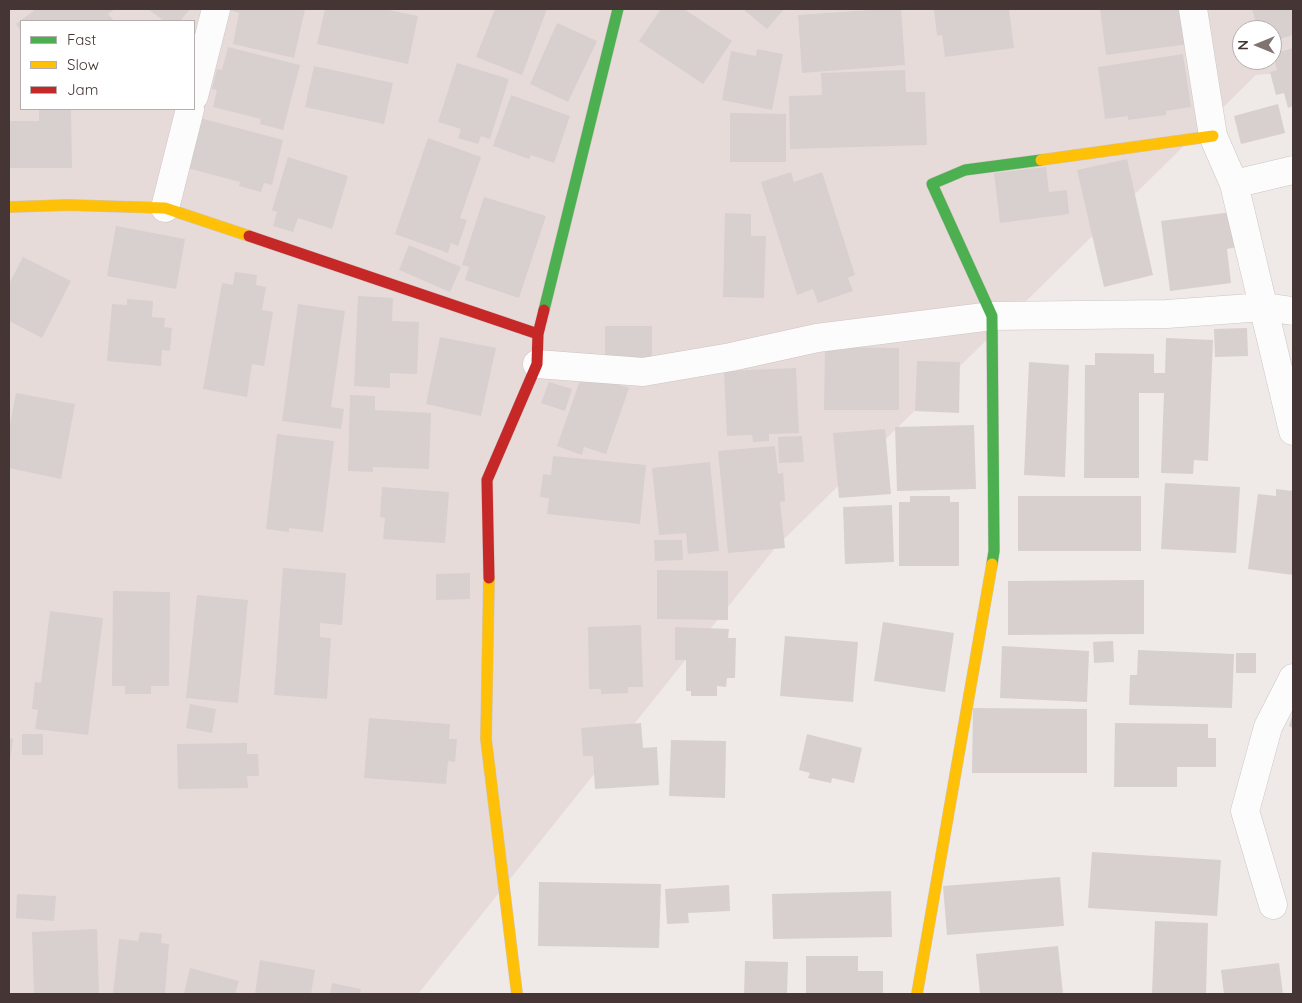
<!DOCTYPE html>
<html>
<head>
<meta charset="utf-8">
<style>
	body { margin:0 }
	#map { position:relative; width:1302px; height:1003px; overflow:hidden; background:#efe9e8; font-family:Quicksand,sans-serif }
	canvas { display:block }
	.frame { position:absolute; inset:0; border:10px solid #453534; pointer-events:none }
	.legend { position:absolute; left:20px; top:20px; width:175px; height:90px; box-sizing:border-box; background:#fff; border:1px solid #b5aeae; margin:0; padding:6px 9px; list-style:none; font-size:15px; color:#453534 }
	.legend li { display:flex; align-items:center; gap:10px; height:25px }
	.legend b { width:25px; border:1px solid #b5aeae }
	.north { position:absolute; left:1232px; top:20px; width:50px; height:50px; box-sizing:border-box; background:#fff; border:1px solid #b5aeae; border-radius:50%; rotate:270deg; font-size:14px; font-weight:700; line-height:20px; text-align:center; color:#453534 }
	.north::after { content:''; display:block; margin:auto; width:18px; height:22px; background:#807473; clip-path:polygon(50% 0,100% 100%,50% 72%,0 100%) }
</style>
</head>
<body>
<div id="map">
<canvas width="1302" height="1003"></canvas>
<div class="frame"></div>
<ul class="legend">
<li><b style="height:6px;background:#4caf50"></b>Fast</li>
<li><b style="height:6px;background:#ffc107"></b>Slow</li>
<li><b style="height:6px;background:#c62828"></b>Jam</li>
</ul>
<div class="north">N</div>
</div>
<script>
const ctx = document.querySelector('canvas').getContext('2d');
ctx.lineJoin = 'round';
function fillPath(path, color) {
  ctx.fillStyle = color;
  ctx.fill(path, 'evenodd');
}
function poly(rows) {
  const path = new Path2D();
  for (const r of rows) {
    path.moveTo(r[0], r[1]);
    for (let i = 2; i < r.length; i += 2) path.lineTo(r[i], r[i + 1]);
  }
  return path;
}
function trace(path, color, width, dash) {
  ctx.strokeStyle = color;
  ctx.lineWidth = width;
  ctx.lineCap = dash ? 'butt' : 'round';
  ctx.setLineDash(dash || []);
  ctx.stroke(path);
}
fillPath(poly([
	[9,9,1293,9,1293,72,1256,75,775,548,418,994,9,994],
	[21,21,194,21,194,109,21,109],
	[1242,30,1272,30,1272,60,1242,60]
]), '#e7dbd9');
fillPath(poly([
	[36,9,115,9,108,14,114,21,21,21,21,31,16,24],
	[148,9,190,9,180,21,164,21],
	[226,9,305,9,294,58,233,44,239,13],
	[325,9,384,9,418,16,408,64,317,44],
	[495,9,547,9,522,75,476,57],
	[661,9,684,9,732,41,703,84,639,41],
	[743,9,784,9,767,29],
	[885,9,901,9,905,65,802,73,798,15],
	[934,9,1009,9,1014,48,945,57,942,35,937,36],
	[1100,9,1192,9,1197,43,1106,55],
	[1252,9,1293,9,1293,35,1272,41,1272,30,1258,30],
	[557,23,597,41,568,102,530,84],
	[228,47,300,65,283,130,260,124,261,119,213,107,217,90,212,89,217,69,222,70],
	[1293,48,1293,106,1288,108,1284,93,1276,95,1270,72,1277,70,1273,54],
	[757,49,783,54,772,110,722,100,731,51,756,56],
	[1183,54,1191,107,1166,111,1166,115,1128,120,1128,116,1105,119,1098,67],
	[457,63,509,79,490,139,481,136,478,144,458,138,461,129,438,122],
	[314,66,393,83,384,124,305,107],
	[905,70,906,92,925,92,927,145,790,149,789,96,822,95,821,73],
	[511,95,570,116,554,163,531,155,529,159,493,146],
	[1278,104,1285,133,1241,144,1234,116],
	[39,109,71,109,72,168,9,168,9,121,39,121],
	[730,113,786,114,786,162,730,162],
	[200,118,283,140,272,185,264,183,261,192,239,186,240,182,187,168],
	[428,138,481,157,460,218,467,220,458,246,451,243,448,253,395,234],
	[288,157,348,176,332,229,298,218,293,232,273,226,277,212,272,210],
	[1127,159,1153,275,1104,287,1077,170],
	[1046,167,1049,192,1067,190,1069,214,1000,223,994,173],
	[791,172,794,182,822,172,855,275,848,278,853,291,818,303,813,289,797,295,761,182],
	[484,197,546,216,519,298,465,280,469,267,462,265],
	[1232,212,1237,247,1227,249,1231,283,1170,291,1161,221],
	[725,213,751,214,751,236,766,236,764,298,723,297],
	[116,226,185,239,176,289,107,276],
	[409,245,461,267,450,292,399,270],
	[23,257,71,281,42,338,9,321,9,284],
	[235,272,257,275,256,285,266,287,262,310,273,312,264,366,252,364,247,397,203,389,222,283,233,285],
	[358,296,393,298,392,321,419,322,417,374,390,373,390,388,354,386],
	[127,299,153,301,152,317,165,318,164,327,172,328,170,351,162,350,161,366,107,361,112,304,127,305],
	[298,304,345,311,331,407,344,409,341,429,282,421],
	[605,326,652,326,652,359,605,359],
	[1247,328,1248,356,1215,357,1214,329],
	[440,337,496,348,481,416,426,404],
	[1166,338,1213,340,1208,461,1194,460,1193,474,1161,473,1164,393,1139,393,1139,478,1084,478,1085,365,1095,365,1095,353,1154,354,1154,373,1165,373],
	[825,347,899,348,899,410,824,410],
	[917,361,960,362,959,413,915,411],
	[1029,362,1069,365,1065,477,1024,475],
	[796,368,799,433,769,434,769,441,753,442,752,435,727,436,724,371],
	[583,372,629,388,606,454,584,447,582,455,557,446],
	[549,382,572,389,565,411,541,403],
	[16,393,75,404,61,479,9,468,9,430],
	[350,395,375,396,375,410,431,413,429,469,373,467,373,472,348,471],
	[974,425,976,489,897,491,895,427],
	[885,429,891,494,839,498,833,433],
	[277,434,334,441,323,532,289,528,289,532,266,529],
	[802,436,804,462,779,463,778,437],
	[775,446,778,474,783,473,785,501,780,502,785,548,728,553,718,451],
	[553,456,646,465,640,524,547,514,549,498,540,497,543,474,551,475],
	[710,462,719,551,688,554,686,533,659,535,652,468],
	[1165,483,1240,487,1236,553,1161,549],
	[382,487,449,492,445,543,383,539,385,518,380,517],
	[1276,489,1293,491,1293,575,1248,569,1258,494,1276,496],
	[910,496,950,496,950,502,959,502,959,566,899,566,899,502,910,502],
	[1018,496,1141,496,1141,551,1018,551],
	[892,505,894,562,845,564,843,507],
	[654,540,682,540,683,560,655,561],
	[283,568,346,573,342,625,320,623,320,637,331,638,327,699,274,695],
	[657,570,728,571,728,620,657,619],
	[470,573,470,599,436,600,436,574],
	[1144,580,1144,634,1008,635,1008,581],
	[113,591,170,592,169,686,151,686,151,694,125,694,125,686,112,686],
	[197,595,248,600,238,703,186,698],
	[50,611,103,618,88,735,35,729,38,710,32,709,35,682,41,683],
	[883,622,954,633,945,692,874,681],
	[641,625,643,687,628,687,628,693,601,694,601,689,589,689,588,627],
	[675,627,729,629,728,638,736,638,735,678,727,678,726,687,717,686,717,696,691,696,691,691,686,691,686,660,675,660],
	[785,636,858,642,853,702,780,696],
	[1113,641,1114,662,1094,663,1093,642],
	[1002,646,1089,651,1087,702,1000,698],
	[1138,650,1234,654,1232,708,1129,705,1130,675,1137,675],
	[1236,653,1256,653,1256,673,1236,673],
	[190,704,216,709,212,733,186,728],
	[973,708,1087,709,1087,773,972,773],
	[1293,713,1293,728,1289,726],
	[369,718,450,724,449,739,457,739,455,762,448,761,446,784,364,778],
	[641,723,643,748,657,747,659,785,595,789,593,756,583,756,581,728],
	[1115,723,1208,724,1208,738,1216,738,1216,767,1177,767,1177,787,1114,787],
	[22,734,43,734,43,755,22,755],
	[807,734,862,748,854,783,832,778,831,783,808,778,810,773,799,770],
	[9,738,13,739,10,760,9,760],
	[671,740,726,741,725,798,669,796],
	[247,743,247,754,258,754,259,776,247,776,248,788,178,789,177,744],
	[1092,852,1221,860,1217,916,1088,908],
	[1060,877,1064,926,947,935,943,886],
	[539,882,661,884,659,948,538,946],
	[729,885,730,911,688,913,689,923,667,924,665,889],
	[891,891,892,937,773,939,772,894],
	[17,894,56,896,54,921,16,918],
	[1155,921,1208,923,1206,994,1152,994],
	[97,929,99,994,34,994,32,932],
	[140,932,162,934,161,943,169,944,165,994,113,994,119,939,138,941],
	[1058,946,1063,994,980,994,976,954],
	[806,956,858,956,858,971,883,971,883,994,806,994],
	[260,960,315,970,311,994,255,994],
	[745,961,788,962,787,994,744,994],
	[1279,963,1283,994,1224,994,1221,970],
	[190,968,239,981,235,994,184,994],
	[332,983,361,989,360,994,330,994]
]), '#d7d0cf');
const street = poly([
	[1193,9,1213,136,1234,184,1293,431],
	[194,96,216,9],
	[1234,184,1293,170],
	[165,208,190,109],
	[537,364,643,372,731,357,817,338,992,316,1167,314,1264,307,1293,311],
	[1273,905,1245,811,1268,727,1293,678]
]);
const fast = poly([
	[544,310,618,9],
	[992,564,994,551,992,316,932,184,965,170,1041,160]
]);
const slow = poly([
	[1041,160,1213,136],
	[9,207,68,205,165,208,249,236],
	[489,578,486,739,517,994],
	[917,994,992,564]
]);
const jam = poly([
	[249,236,538,334],
	[489,578,487,480,537,364,538,334,544,310]
]);
trace(street, '#ccc5c4', 29);
trace(fast, '#d1c4c2', 12);
trace(slow, '#d1c4c2', 12);
trace(jam, '#d1c4c2', 12);
trace(street, '#fdfcfc', 28);
trace(fast, '#4caf50', 11);
trace(slow, '#ffc107', 11);
trace(jam, '#c62828', 11);
</script>
</body>
</html>
